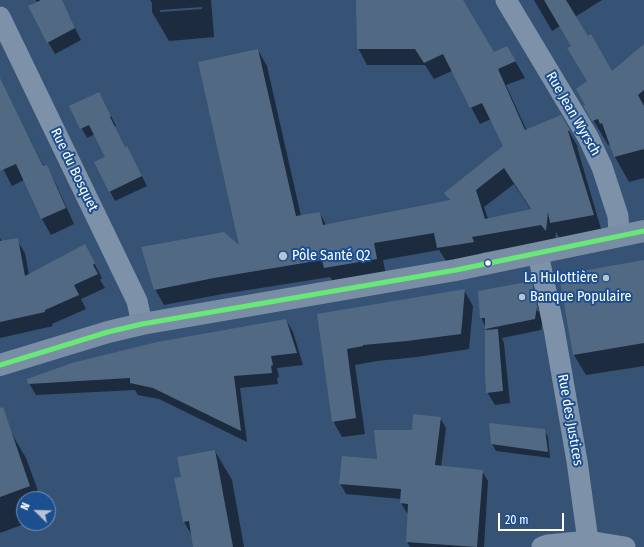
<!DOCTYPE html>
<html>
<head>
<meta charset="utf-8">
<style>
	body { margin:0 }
	#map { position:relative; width:644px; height:547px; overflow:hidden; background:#365274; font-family:"Fira Sans Condensed",sans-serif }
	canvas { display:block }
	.north { position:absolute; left:16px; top:491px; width:40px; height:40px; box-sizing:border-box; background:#1b4f8f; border:1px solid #7695bc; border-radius:50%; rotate:293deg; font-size:11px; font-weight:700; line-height:16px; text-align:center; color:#fff }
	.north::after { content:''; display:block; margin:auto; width:14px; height:18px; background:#b9c2ce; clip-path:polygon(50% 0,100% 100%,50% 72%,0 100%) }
	.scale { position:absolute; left:498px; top:513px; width:66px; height:18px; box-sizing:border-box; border:2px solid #fff; border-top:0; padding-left:5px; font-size:12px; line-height:14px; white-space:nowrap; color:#fff; -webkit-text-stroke:3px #1b4f8f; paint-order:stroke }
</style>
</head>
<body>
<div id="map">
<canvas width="644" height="547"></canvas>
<div class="north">N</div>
<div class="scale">20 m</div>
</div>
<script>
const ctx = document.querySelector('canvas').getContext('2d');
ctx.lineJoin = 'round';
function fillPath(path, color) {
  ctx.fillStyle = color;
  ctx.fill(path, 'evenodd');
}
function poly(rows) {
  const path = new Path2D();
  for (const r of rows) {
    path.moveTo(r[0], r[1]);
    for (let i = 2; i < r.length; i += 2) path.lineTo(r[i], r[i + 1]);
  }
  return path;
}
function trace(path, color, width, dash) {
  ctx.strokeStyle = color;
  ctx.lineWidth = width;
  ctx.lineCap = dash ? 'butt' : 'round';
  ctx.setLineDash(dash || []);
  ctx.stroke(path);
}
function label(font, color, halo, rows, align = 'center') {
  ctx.font = font + ' "Fira Sans Condensed",sans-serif';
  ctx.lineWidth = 4;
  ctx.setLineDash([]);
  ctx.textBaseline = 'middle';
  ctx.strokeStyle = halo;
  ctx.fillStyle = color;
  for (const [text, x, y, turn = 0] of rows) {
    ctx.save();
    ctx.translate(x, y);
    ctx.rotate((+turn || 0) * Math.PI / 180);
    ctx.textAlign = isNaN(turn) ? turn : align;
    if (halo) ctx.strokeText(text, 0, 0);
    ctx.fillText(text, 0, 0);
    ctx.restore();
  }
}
fillPath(poly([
	[36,0,61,0,81,40,55,54,48,42],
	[150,0,211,0,214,37,169,41,152,12,152,3],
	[202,7,202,9,160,12,160,10],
	[357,0,462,0,494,53,507,47,525,78,506,85,527,131,560,116,578,147,577,147,602,232,560,239,556,232,555,246,551,241,481,253,482,258,448,264,439,250,383,260,386,275,334,284,330,277,223,294,164,305,155,289,241,248,258,50,267,66,301,216,320,213,326,225,450,201,446,193,504,146,491,119,480,124,452,71,434,79,425,65,367,65,358,48],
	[514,184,531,210,488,219,484,207],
	[534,0,602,0,575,17,612,72,644,50,644,178,629,182,615,157,610,144,608,145,585,106,586,105,588,82,572,46,560,26,552,31],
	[0,79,44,167,46,166,55,182,74,224,51,235,42,219,24,180,12,186,0,163],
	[104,102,116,126,114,127,125,148,127,147,147,186,115,201,95,163,106,157,95,134,87,138,70,106],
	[0,238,2,242,17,240,25,253,29,275,92,259,102,278,100,280,105,288,81,299,86,309,52,324,53,326,0,338],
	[644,261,644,366,586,375,574,355],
	[531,282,538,294,543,318,541,330,502,338,504,343,510,403,495,405,487,392,487,331,481,317],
	[533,293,535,293,539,311,537,311],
	[464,290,473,306,469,349,417,357,377,361,355,365,365,434,342,437,333,421,318,315],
	[286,320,293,332,303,365,277,368,279,377,277,378,278,384,240,388,247,442,159,399,138,395,135,390,36,395,29,383],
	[440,418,446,428,441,467,482,471,488,481,484,547,410,547,407,542,408,513,407,513,401,503,401,499,346,494,340,483,378,460,413,431],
	[9,429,26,458,41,499,24,499,24,523,27,523,0,533,0,432],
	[544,430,548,437,550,458,496,451,492,444],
	[215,451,232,480,244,547,194,547,193,537,184,522]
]), '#0007');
fillPath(poly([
	[41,0,62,0,75,28,47,43,28,6],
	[356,0,463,0,494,52,507,46,516,61,498,69,525,130,561,115,570,130,568,131,594,215,550,223,548,212,546,231,541,225,472,237,474,242,437,248,434,233,374,243,377,259,324,268,322,260,214,278,154,290,141,247,224,232,239,245,198,62,258,49,296,216,320,212,323,225,450,200,444,193,503,146,482,103,470,108,443,54,424,63,415,49,357,49],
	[504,168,531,209,485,219,476,190],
	[544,0,566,0,588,36,591,34,612,71,644,44,644,90,638,95,644,106,644,149,614,157,602,123,600,124,598,119,592,121,583,106,585,105,576,89,587,81,567,48,571,46],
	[0,78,43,166,47,165,66,208,41,219,16,164,0,171],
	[99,92,111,116,110,117,125,147,127,146,142,176,109,192,94,162,105,157,89,125,80,129,69,106],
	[18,238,25,276,85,244,95,263,93,265,98,274,74,285,79,295,45,310,45,312,0,322,0,241],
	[644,260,644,343,573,355,559,275],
	[532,281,537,306,535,319,485,329,485,318,480,318,478,291],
	[465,289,461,334,407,341,363,345,363,346,347,349,356,418,332,422,317,314],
	[286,319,297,353,271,356,273,365,271,366,272,373,234,376,241,431,153,388,130,383,130,378,28,384,27,379,72,363,157,342],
	[498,329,503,391,486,393,485,374,485,330],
	[3,407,30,486,0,497,0,408],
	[413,414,441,417,435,465,483,470,477,547,406,542,408,504,400,503,401,489,339,484,342,456,377,459,374,430,412,430],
	[489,423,545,429,548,452,491,444],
	[215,450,233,547,193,547,189,521,183,522,174,478,181,477,177,457]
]), '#526984');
trace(poly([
	[506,0,588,137,602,167,618,216,619,236],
	[0,17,137,301,142,324],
	[538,254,554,329,577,461,588,541],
	[542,547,548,545,588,541,625,547]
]), '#7d92a8', 21);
trace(poly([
	[0,365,108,332,142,324,456,270,644,231]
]), '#798da4', 22);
trace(poly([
	[0,365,108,332,142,324,456,270,644,231]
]), '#68e876', 5);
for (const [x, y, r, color] of [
	[283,256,5,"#b9c2ce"],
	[488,263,3.5,"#fff"],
	[606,278,4,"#b9c2ce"],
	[522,297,4,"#b9c2ce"]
]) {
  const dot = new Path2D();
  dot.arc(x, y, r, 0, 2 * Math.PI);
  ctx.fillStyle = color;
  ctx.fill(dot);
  trace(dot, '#1b4f8f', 1.5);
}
label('14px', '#fff', '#1b4f8f', [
	["Rue Jean Wyrsch",573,114,60],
	["Rue du Bosquet",74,170,64],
	["Rue des Justices",570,420,80]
]);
label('14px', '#fff', '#1b4f8f', [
	["Pôle Santé Q2",292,256],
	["La Hulottière",598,278,"right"],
	["Banque Populaire",530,297]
], 'left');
</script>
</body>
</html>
